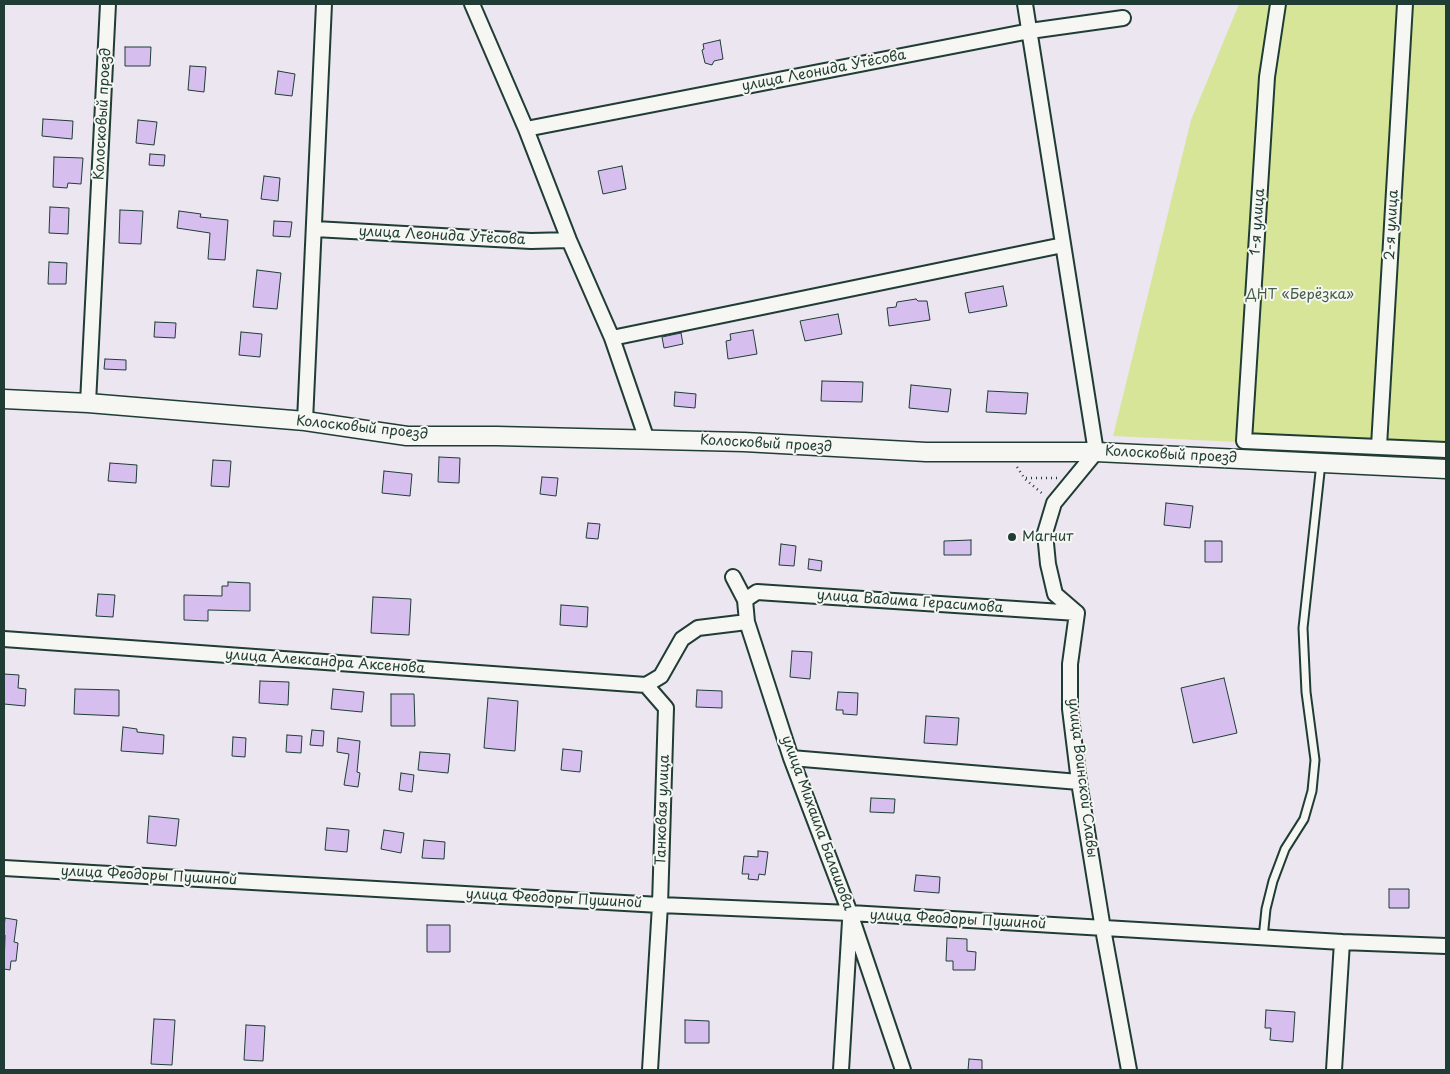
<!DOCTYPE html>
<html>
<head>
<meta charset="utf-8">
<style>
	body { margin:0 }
	#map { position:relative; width:1450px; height:1074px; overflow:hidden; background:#ece6f1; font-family:"Playpen Sans",sans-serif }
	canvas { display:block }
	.frame { position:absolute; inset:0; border:5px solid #1f3d34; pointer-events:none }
</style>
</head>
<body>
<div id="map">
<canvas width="1450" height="1074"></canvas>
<div class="frame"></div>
</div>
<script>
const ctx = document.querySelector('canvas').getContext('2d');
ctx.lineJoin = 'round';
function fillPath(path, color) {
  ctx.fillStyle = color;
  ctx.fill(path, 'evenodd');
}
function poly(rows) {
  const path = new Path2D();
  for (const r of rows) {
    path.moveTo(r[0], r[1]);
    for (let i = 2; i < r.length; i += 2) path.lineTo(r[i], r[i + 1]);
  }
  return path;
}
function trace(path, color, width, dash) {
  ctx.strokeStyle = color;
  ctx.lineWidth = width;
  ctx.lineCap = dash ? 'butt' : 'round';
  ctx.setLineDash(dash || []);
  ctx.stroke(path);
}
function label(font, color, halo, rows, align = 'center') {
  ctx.font = font + ' "Playpen Sans",sans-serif';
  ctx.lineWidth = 4;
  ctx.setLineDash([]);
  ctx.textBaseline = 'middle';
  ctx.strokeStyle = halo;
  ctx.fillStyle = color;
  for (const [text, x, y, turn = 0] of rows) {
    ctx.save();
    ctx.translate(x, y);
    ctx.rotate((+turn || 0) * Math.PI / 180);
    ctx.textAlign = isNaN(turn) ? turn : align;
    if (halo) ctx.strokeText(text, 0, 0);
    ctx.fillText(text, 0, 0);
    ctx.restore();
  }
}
fillPath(poly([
	[1239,4,1446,4,1446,452,1113,436,1191,120]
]), '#d7e598');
const building = poly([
	[720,40,723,59,714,61,712,65,705,63,702,50,704,49,703,44,720,40],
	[125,47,151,47,150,66,125,66,125,47],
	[190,66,206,67,204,92,188,90,190,66],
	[278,71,295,74,292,96,275,94,278,71],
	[43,119,73,121,72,139,42,136,43,119],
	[138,120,157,122,154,145,136,143,138,120],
	[150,154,165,155,164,166,149,165,150,154],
	[54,157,83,158,81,184,68,183,67,188,53,187,54,157],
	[622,166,626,189,603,194,598,171,622,166],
	[264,176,280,178,278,201,261,199,264,176],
	[50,207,69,208,68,234,49,233,50,207],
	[120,210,143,211,141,244,119,243,120,210],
	[179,211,201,214,200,217,228,220,225,260,208,259,210,233,177,228,179,211],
	[274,221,292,222,290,237,273,236,274,221],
	[49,262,67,263,66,284,48,284,49,262],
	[257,270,281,273,277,309,253,307,257,270],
	[1003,286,1007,306,969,313,965,293,1003,286],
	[916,299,918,301,927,301,930,320,889,326,887,308,896,307,897,302,916,299],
	[838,314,842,334,805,341,800,321,838,314],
	[155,322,176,323,175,338,154,337,155,322],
	[753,330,757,354,728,359,726,341,731,340,730,334,753,330],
	[241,332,262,334,260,357,239,355,241,332],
	[681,333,683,344,664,348,662,337,681,333],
	[105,359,126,360,126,370,104,369,105,359],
	[822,381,863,382,862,402,821,401,822,381],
	[911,385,951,389,948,412,909,408,911,385],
	[988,391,1028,393,1026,414,986,412,988,391],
	[675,392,696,394,695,408,674,406,675,392],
	[439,457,460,458,459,483,438,482,439,457],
	[213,460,231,461,229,487,211,486,213,460],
	[110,463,137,465,136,483,108,481,110,463],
	[384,471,412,474,410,496,382,493,384,471],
	[542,477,558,478,556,496,540,494,542,477],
	[1166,503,1193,506,1190,528,1164,525,1166,503],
	[588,523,600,524,598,539,586,538,588,523],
	[971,540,971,555,944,555,944,541,971,540],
	[1205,541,1222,541,1222,562,1205,562,1205,541],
	[781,544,796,546,794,566,779,565,781,544],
	[809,559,822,561,821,571,808,569,809,559],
	[228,582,250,583,250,611,208,610,208,621,184,620,184,595,222,596,222,586,228,586,228,582],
	[98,594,115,595,113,617,96,616,98,594],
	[373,597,411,599,409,635,371,633,373,597],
	[561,605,588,607,587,627,560,625,561,605],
	[792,651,812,652,810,679,790,677,792,651],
	[4,674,19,675,18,688,26,689,25,706,4,704,4,674],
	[1224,678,1237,733,1193,743,1181,688,1224,678],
	[260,681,289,682,288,705,259,703,260,681],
	[75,689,119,690,119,716,74,714,75,689],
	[333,689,364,692,362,712,331,709,333,689],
	[697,690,722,691,722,708,696,707,697,690],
	[838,692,858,693,857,715,843,714,843,710,836,710,838,692],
	[391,694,414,694,415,726,391,726,391,694],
	[488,698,518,701,515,751,484,748,488,698],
	[926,716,959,718,957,745,924,743,926,716],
	[123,727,137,729,137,732,164,735,163,754,121,751,123,727],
	[312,730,324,731,323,746,310,745,312,730],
	[287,735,302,736,301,753,286,752,287,735],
	[233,737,246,738,245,757,232,756,233,737],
	[338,738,360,741,357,772,360,773,358,787,344,785,349,754,337,752,338,738],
	[563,749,582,751,580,772,561,770,563,749],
	[420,752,450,754,448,773,418,770,420,752],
	[401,773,414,775,412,792,399,790,401,773],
	[871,798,895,799,894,813,870,812,871,798],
	[149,816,179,819,176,846,147,843,149,816],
	[327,828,349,830,347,852,325,850,327,828],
	[384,830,404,833,401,853,381,849,384,830],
	[424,840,445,842,444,859,422,858,424,840],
	[758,851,768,852,765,875,759,874,758,880,748,879,749,874,742,874,744,856,758,857,758,851],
	[916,875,940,877,939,893,914,891,916,875],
	[1389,889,1409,889,1409,908,1389,908,1389,889],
	[5,918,17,920,14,942,18,943,16,961,11,961,10,970,4,969,5,935,4,935,4,929,5,918],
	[427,925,450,925,450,952,427,952,427,925],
	[947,938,967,939,967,951,976,952,975,970,953,970,953,961,946,961,947,938],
	[1266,1010,1295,1012,1293,1042,1270,1040,1271,1028,1265,1028,1266,1010],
	[154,1019,175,1020,172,1065,151,1064,154,1019],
	[685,1020,709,1021,709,1043,685,1043,685,1020],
	[246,1025,265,1026,263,1061,244,1060,246,1025],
	[969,1059,982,1060,982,1070,968,1070,969,1059]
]);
fillPath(building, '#d6bfee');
trace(building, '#1f3d34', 1);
const service = poly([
	[1263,938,1266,909,1273,881,1285,849,1304,819,1312,791,1315,760,1306,692,1303,628,1321,463]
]);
const minor = poly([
	[472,4,526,129,569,240,612,338,647,440],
	[1025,4,1096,452,1054,503,1045,533,1048,564,1055,594,1077,613],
	[1278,4,1267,77,1244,441,1446,450],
	[526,129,1030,31,1123,18],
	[315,229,531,241,569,240],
	[612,338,1063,245],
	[88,403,108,4],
	[305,421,324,4],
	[1379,446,1405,4],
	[733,577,745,600,747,622,791,758,850,913,903,1070],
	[745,600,757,592,1077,613],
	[1077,613,1070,664,1070,709,1079,782,1103,929,1129,1070],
	[4,639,646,685],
	[791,758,1079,782],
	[4,868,660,905,850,913,1342,942,1446,946],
	[650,1070,660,905,666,708,646,685,661,676,682,639,698,628,747,622],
	[841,1070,850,921],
	[1334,1070,1342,942]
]);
const tertiary = poly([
	[4,399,88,403,305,421,407,436,497,436,744,442,926,452,1096,452,1446,469]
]);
trace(service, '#1f3d34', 11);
trace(minor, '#1f3d34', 18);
trace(tertiary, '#1f3d34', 21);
trace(poly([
	[1017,467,1025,479,1044,495],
	[1026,478,1058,478]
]), '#1f3d34', 2.5, [1, 4]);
trace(service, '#f6f6f2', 7);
trace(minor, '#f6f6f2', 14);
trace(tertiary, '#f6f6f2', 18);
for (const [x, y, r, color] of [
	[1012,537,5,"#1f3d34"]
]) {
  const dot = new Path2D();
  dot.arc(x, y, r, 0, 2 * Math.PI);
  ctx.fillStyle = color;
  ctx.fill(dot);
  trace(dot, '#f6f6f2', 2);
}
label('14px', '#1f3d34', '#f6f6f2', [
	["улица Леонида Утёсова",824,71,-11],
	["Колосковый проезд",103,114,-87],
	["1-я улица",1258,222,-86],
	["2-я улица",1392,225,-87],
	["улица Леонида Утёсова",442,236,3],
	["Колосковый проезд",362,428,6],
	["Колосковый проезд",766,444,3],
	["Колосковый проезд",1171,455,3],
	["улица Вадима Герасимова",910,602,4],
	["улица Александра Аксенова",325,662,4],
	["улица Воинской Славы",1082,778,83],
	["Танковая улица",663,810,-88],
	["улица Михаила Балашова",817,823,70],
	["улица Феодоры Пушиной",149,876,3],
	["улица Феодоры Пушиной",554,899,3],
	["улица Феодоры Пушиной",958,920,3]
]);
label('14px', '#445f48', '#f6f6f2', [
	["ДНТ «Берёзка»",1300,295]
]);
label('14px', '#1f3d34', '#f6f6f2', [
	["Магнит",1022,537]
], 'left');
</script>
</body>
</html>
